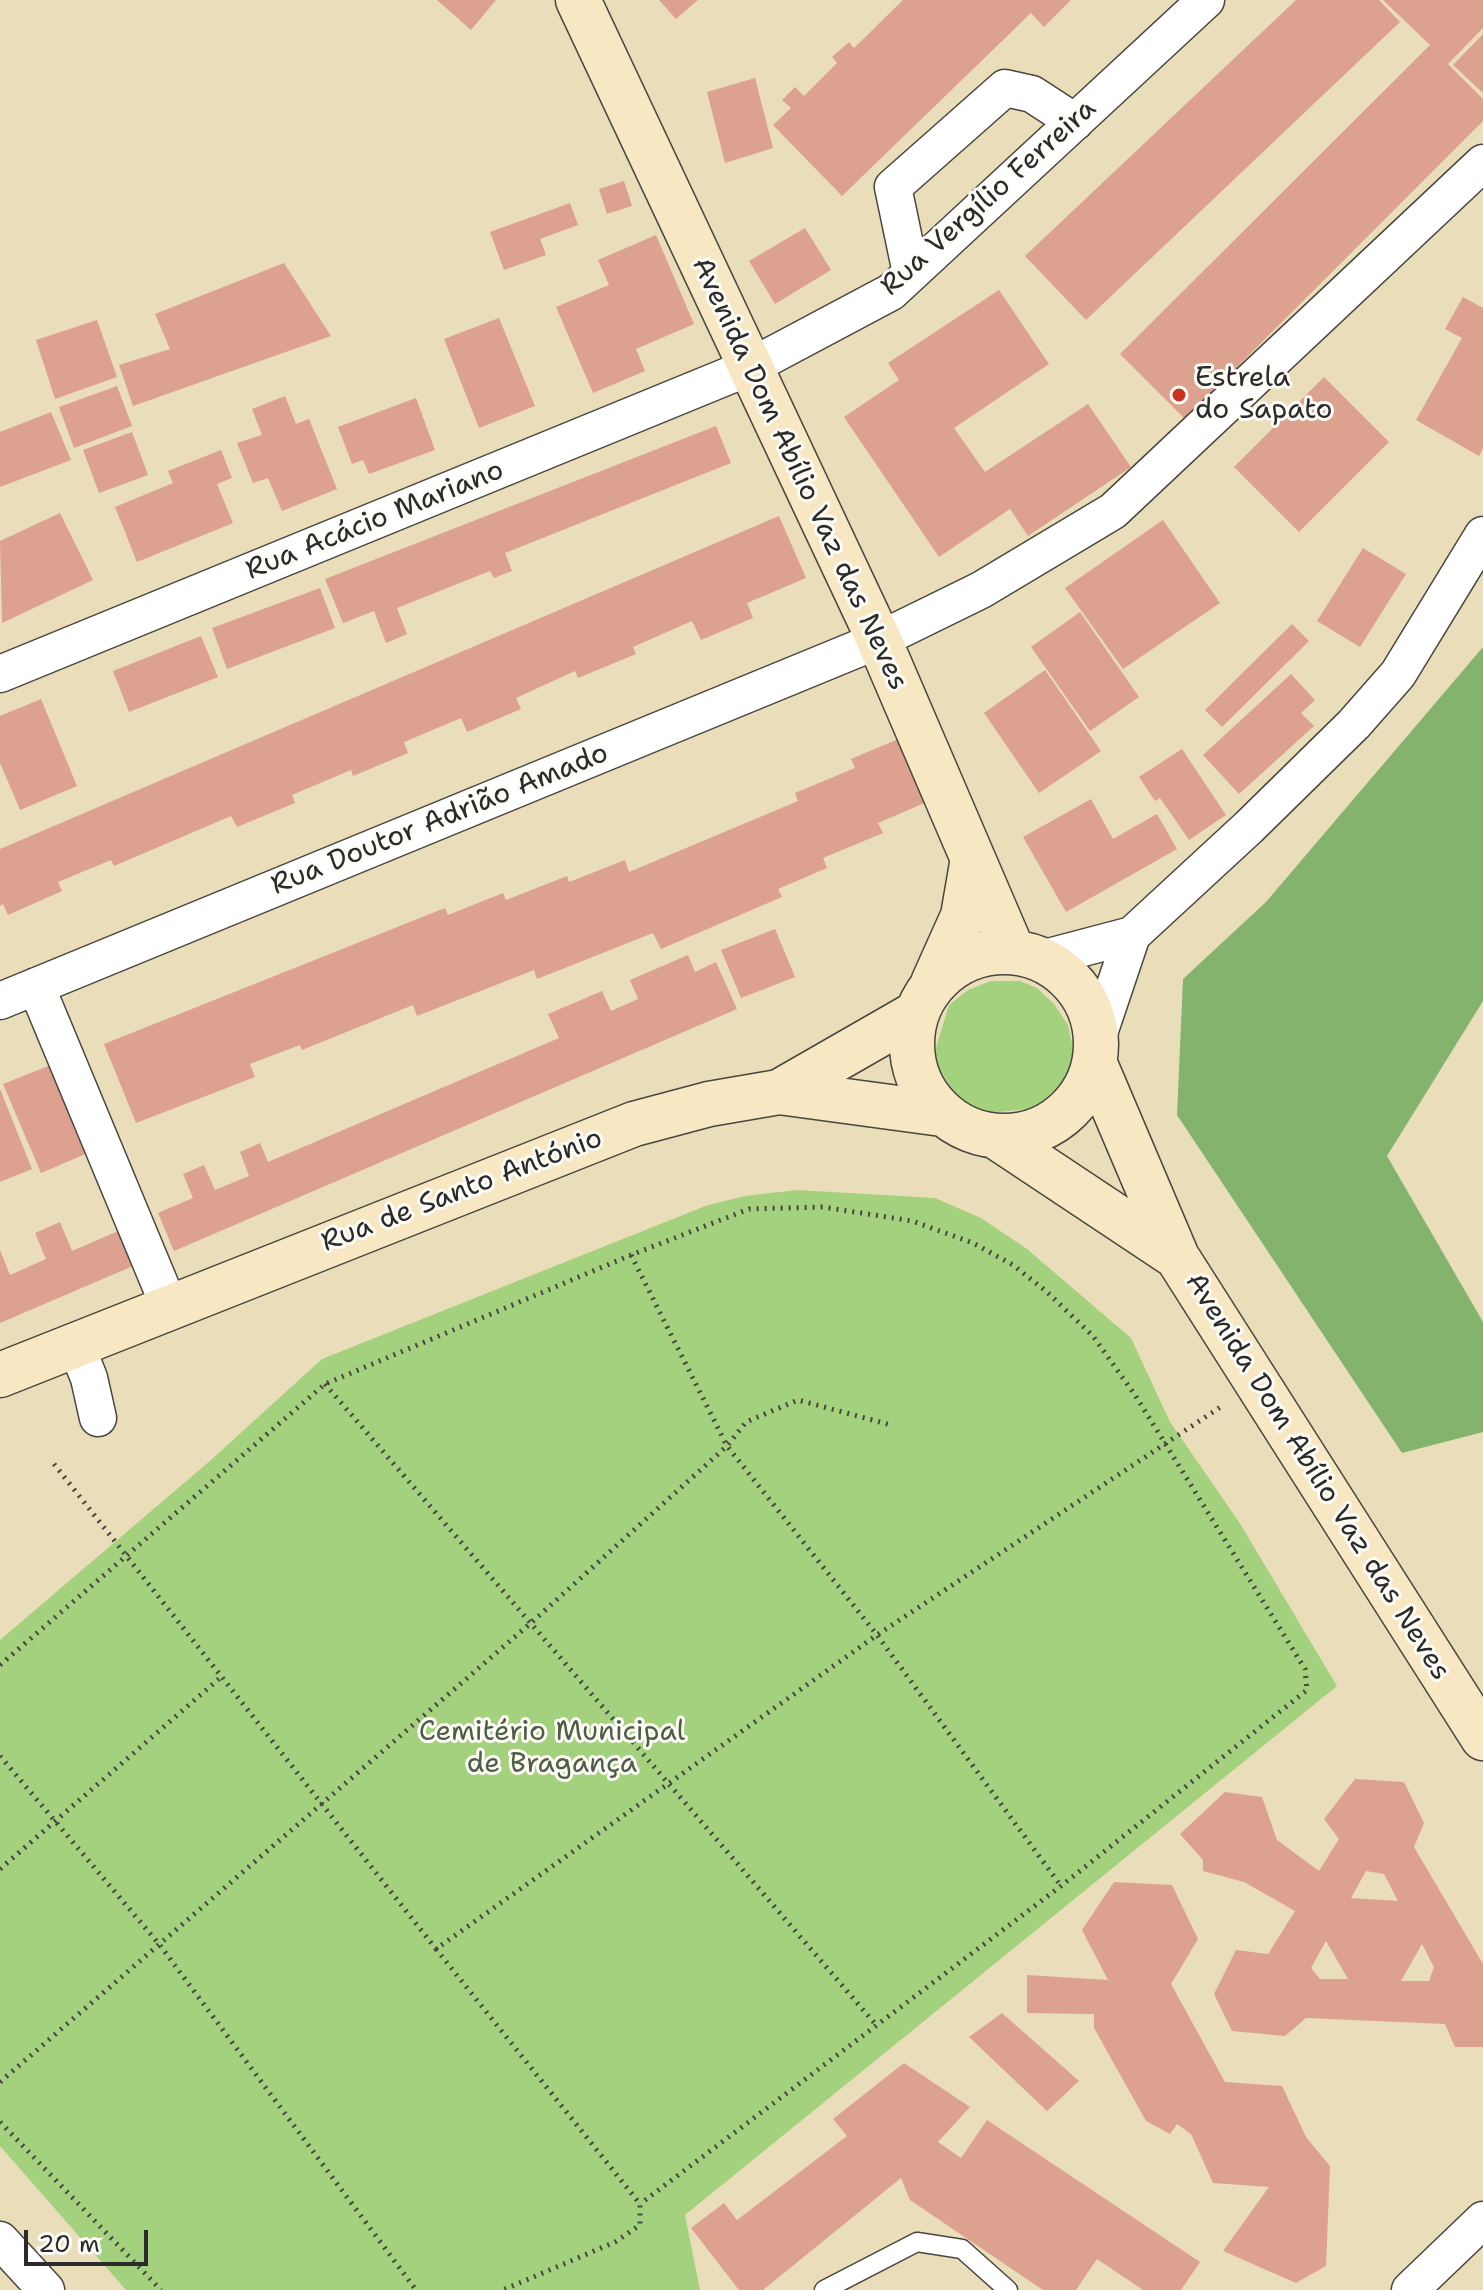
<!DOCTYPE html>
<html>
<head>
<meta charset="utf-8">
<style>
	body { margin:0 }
	#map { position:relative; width:1483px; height:2290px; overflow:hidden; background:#eaddb9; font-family:"Shantell Sans",sans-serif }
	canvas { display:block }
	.scale { position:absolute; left:24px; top:2230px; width:124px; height:36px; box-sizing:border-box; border:4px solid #2b2b2b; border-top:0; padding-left:10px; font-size:24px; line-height:28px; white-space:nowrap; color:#2b2b2b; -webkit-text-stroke:6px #fdfcf7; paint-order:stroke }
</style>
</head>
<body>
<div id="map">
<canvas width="1483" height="2290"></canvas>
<div class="scale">20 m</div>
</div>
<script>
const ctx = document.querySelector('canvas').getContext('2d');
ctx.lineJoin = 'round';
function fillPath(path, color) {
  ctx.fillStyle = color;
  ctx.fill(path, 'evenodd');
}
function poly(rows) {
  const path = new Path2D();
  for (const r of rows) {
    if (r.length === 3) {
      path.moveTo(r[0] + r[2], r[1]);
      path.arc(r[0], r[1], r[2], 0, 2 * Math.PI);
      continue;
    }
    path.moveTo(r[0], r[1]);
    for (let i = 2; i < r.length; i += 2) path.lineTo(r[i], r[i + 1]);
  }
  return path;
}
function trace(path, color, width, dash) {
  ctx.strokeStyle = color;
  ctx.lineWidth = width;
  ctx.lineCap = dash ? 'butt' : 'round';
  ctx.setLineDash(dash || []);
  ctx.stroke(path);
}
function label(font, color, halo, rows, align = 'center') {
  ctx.font = font + ' "Shantell Sans",sans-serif';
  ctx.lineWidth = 6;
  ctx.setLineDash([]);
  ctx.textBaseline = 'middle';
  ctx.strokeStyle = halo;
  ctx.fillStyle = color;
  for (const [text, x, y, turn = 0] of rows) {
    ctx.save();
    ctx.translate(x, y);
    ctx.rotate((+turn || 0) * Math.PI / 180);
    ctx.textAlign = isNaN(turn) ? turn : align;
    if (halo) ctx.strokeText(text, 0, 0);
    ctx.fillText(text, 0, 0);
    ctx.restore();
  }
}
fillPath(poly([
	[991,981,1020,981,1037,988,1054,1004,1068,1025,1073,1048,1070,1074,1037,1108,989,1113,969,1108,956,1097,938,1066,935,1051,949,1005,968,990],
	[797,1190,935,1198,981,1218,1027,1249,1131,1338,1170,1422,1239,1522,1337,1686,685,2215,700,2290,126,2290,0,2146,0,1640,211,1460,322,1359,708,1205,745,1196]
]), '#a4d17e');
fillPath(poly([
	[1483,647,1483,1001,1387,1156,1483,1322,1483,1432,1402,1453,1177,1115,1183,979,1266,902]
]), '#83b36d');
fillPath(poly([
	[437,0,496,0,471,30],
	[659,0,698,0,676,19],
	[903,0,1071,0,1044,27,1031,13,842,196,773,125,791,108,782,100,795,87,804,96,837,63,832,57,849,42,854,48],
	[1296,0,1379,0,1400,22,1086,320,1025,256],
	[1383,0,1483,0,1483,28,1448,64,1483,99,1483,121,1185,419,1120,354,1430,45],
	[1483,34,1483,93,1453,65],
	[755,78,773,148,725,163,707,92],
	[624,181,632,206,607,214,599,189],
	[570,203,578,225,540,239,546,255,504,270,490,232],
	[805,228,831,270,775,304,749,261],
	[656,235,694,324,636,349,645,371,593,393,556,307,609,285,598,260],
	[284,263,331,336,133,406,119,365,170,349,155,314],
	[999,290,1049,364,954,428,985,472,1088,404,1131,467,1028,536,1010,509,939,557,844,417,899,380,888,363],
	[1463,297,1483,308,1483,448,1479,456,1416,420,1462,338,1445,329],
	[499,318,535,406,479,428,444,339],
	[97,320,117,377,55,399,36,340],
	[1324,377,1389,442,1299,532,1234,467],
	[117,386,132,426,74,448,59,407],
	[285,396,296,424,309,419,337,489,282,511,268,478,253,483,237,443,262,435,252,409],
	[416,398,435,450,369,474,363,460,352,464,338,427],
	[51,412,71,460,0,487,0,432],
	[716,426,731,463,505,553,512,571,494,578,490,571,397,608,407,634,386,643,374,611,343,623,325,579],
	[132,432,148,475,99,493,83,450],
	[221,450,232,478,217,484,233,523,137,562,115,507,173,483,168,471],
	[60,513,93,580,2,623,0,541],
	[779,516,806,578,747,603,753,618,701,640,692,621,633,647,636,654,578,678,575,671,516,698,521,709,467,732,461,718,404,742,408,753,353,776,351,770,292,795,295,803,237,827,231,816,114,866,111,860,58,882,62,891,8,915,3,904,0,906,0,849],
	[1163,520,1220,603,1123,669,1065,588],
	[1363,548,1406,574,1360,647,1317,621],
	[320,588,335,628,227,669,212,628],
	[1080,612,1139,697,1090,731,1031,647],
	[1292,624,1309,641,1222,727,1205,710],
	[201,636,218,677,129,712,113,671],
	[1045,670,1101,751,1039,793,984,713],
	[1291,674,1315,700,1301,713,1314,726,1239,794,1203,755],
	[41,699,77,786,20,810,0,763,0,716],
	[903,737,929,801,878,823,883,833,823,858,827,868,778,889,782,897,661,949,653,933,537,979,534,970,417,1016,413,1005,302,1050,300,1045,250,1064,255,1077,136,1123,104,1044,445,908,448,915,503,893,506,900,567,876,569,882,625,860,629,872,798,801,795,793,855,768,851,759],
	[1182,749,1226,815,1189,840,1160,798,1155,801,1139,777],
	[1091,799,1113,839,1157,814,1177,849,1066,912,1023,837],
	[775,929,795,977,741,998,721,950],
	[688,955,695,972,716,962,737,1009,174,1251,158,1213,193,1198,183,1174,204,1165,215,1190,249,1176,240,1152,260,1143,268,1162,559,1038,548,1014,602,991,611,1011,638,999,630,980],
	[58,1062,95,1150,41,1173,3,1084],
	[0,1089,32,1169,0,1182],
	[60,1222,72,1251,125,1228,140,1263,0,1323,0,1250,10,1275,46,1259,35,1233],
	[1355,1779,1404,1782,1424,1823,1414,1847,1483,1964,1483,2047,1455,2047,1445,2024,1306,2018,1285,2036,1232,2031,1214,1994,1236,1950,1268,1954,1295,1911,1244,1882,1203,1871,1203,1860,1180,1834,1225,1792,1262,1797,1277,1840,1319,1871,1339,1839,1324,1819],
	[1366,1871,1384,1874,1398,1901,1351,1898],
	[1326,1941,1348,1979,1320,1979,1311,1968],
	[1422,1944,1434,1967,1429,1981,1401,1981],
	[1114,1882,1172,1885,1198,1939,1171,1984,1225,2082,1282,2086,1306,2137,1330,2166,1326,2266,1296,2283,1223,2251,1269,2187,1213,2183,1191,2134,1177,2124,1170,2134,1146,2121,1094,2028,1094,2014,1027,2013,1027,1975,1108,1980,1082,1930],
	[1002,2013,1079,2081,1047,2111,969,2037],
	[904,2063,970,2107,938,2142,961,2158,987,2120,1200,2262,1181,2290,1143,2290,1097,2259,1076,2290,1043,2290,910,2200,901,2178,763,2290,739,2290,691,2228,724,2203,737,2220,847,2136,833,2119]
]), '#dda190');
const lane = poly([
	[824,2290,917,2242,962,2249,1008,2290]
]);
const street = poly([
	[911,273,893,187,1005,88,1032,94,1075,122],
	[0,674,750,367,891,292,1206,0],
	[1041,959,1132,935,1249,827,1354,724,1398,674,1483,535],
	[36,986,169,1306],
	[0,1001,879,640,981,590,1113,511,1483,163],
	[1097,1039,1132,935],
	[75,1343,89,1378,98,1418],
	[0,2240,46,2290],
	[1410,2290,1483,2220]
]);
const secondary = poly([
	[578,0,879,640,1013,952],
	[1004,1044,92],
	[933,983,963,916,972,864],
	[1095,1064,1177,1257,1483,1738],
	[779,1092,915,1014],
	[995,1136,1177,1257],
	[0,1375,634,1124,709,1104,779,1092,942,1114]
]);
trace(lane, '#484640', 21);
trace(street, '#484640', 39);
trace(secondary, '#484640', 47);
trace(poly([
	[631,1255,727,1446,877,1635,1061,1886],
	[325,1384,877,2026],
	[54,1464,436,1949,877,1635,1222,1406],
	[0,1665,325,1384,631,1255,749,1209,823,1207,912,1221,973,1243,1013,1265,1047,1292,1093,1336,1135,1395,1305,1669,1307,1690,1061,1886,640,2204],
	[0,1756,159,1944,416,2290],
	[0,1869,220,1678],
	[436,1949,640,2204,640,2225,615,2242,503,2290],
	[0,2082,532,1622,727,1446,746,1422,798,1400,891,1425],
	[0,2122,161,2290]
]), '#484640', 5, [2, 6]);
trace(lane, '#fff', 18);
trace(street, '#fff', 36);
trace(secondary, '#f7e8c3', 44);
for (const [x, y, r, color] of [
	[1179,395,8,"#c8321e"]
]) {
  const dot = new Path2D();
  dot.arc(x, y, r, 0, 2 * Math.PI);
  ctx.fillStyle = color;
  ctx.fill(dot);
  trace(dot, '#fdfcf7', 3);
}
label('28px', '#2b2b2b', '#fdfcf7', [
	["Rua Vergílio Ferreira",989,198,-42],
	["Avenida Dom Abílio Vaz das Neves",799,474,65],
	["Rua Acácio Mariano",375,521,-22],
	["Rua Doutor Adrião Amado",440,820,-22],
	["Rua de Santo António",462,1191,-21],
	["Avenida Dom Abílio Vaz das Neves",1317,1477,58]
]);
label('28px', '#2b2b2b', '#fdfcf7', [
	["Estrela",1195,379],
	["do Sapato",1195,411]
], 'left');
label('28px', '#4f5d44', '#fdfcf7', [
	["Cemitério Municipal",552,1733],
	["de Bragança",552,1765]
]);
</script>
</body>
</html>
